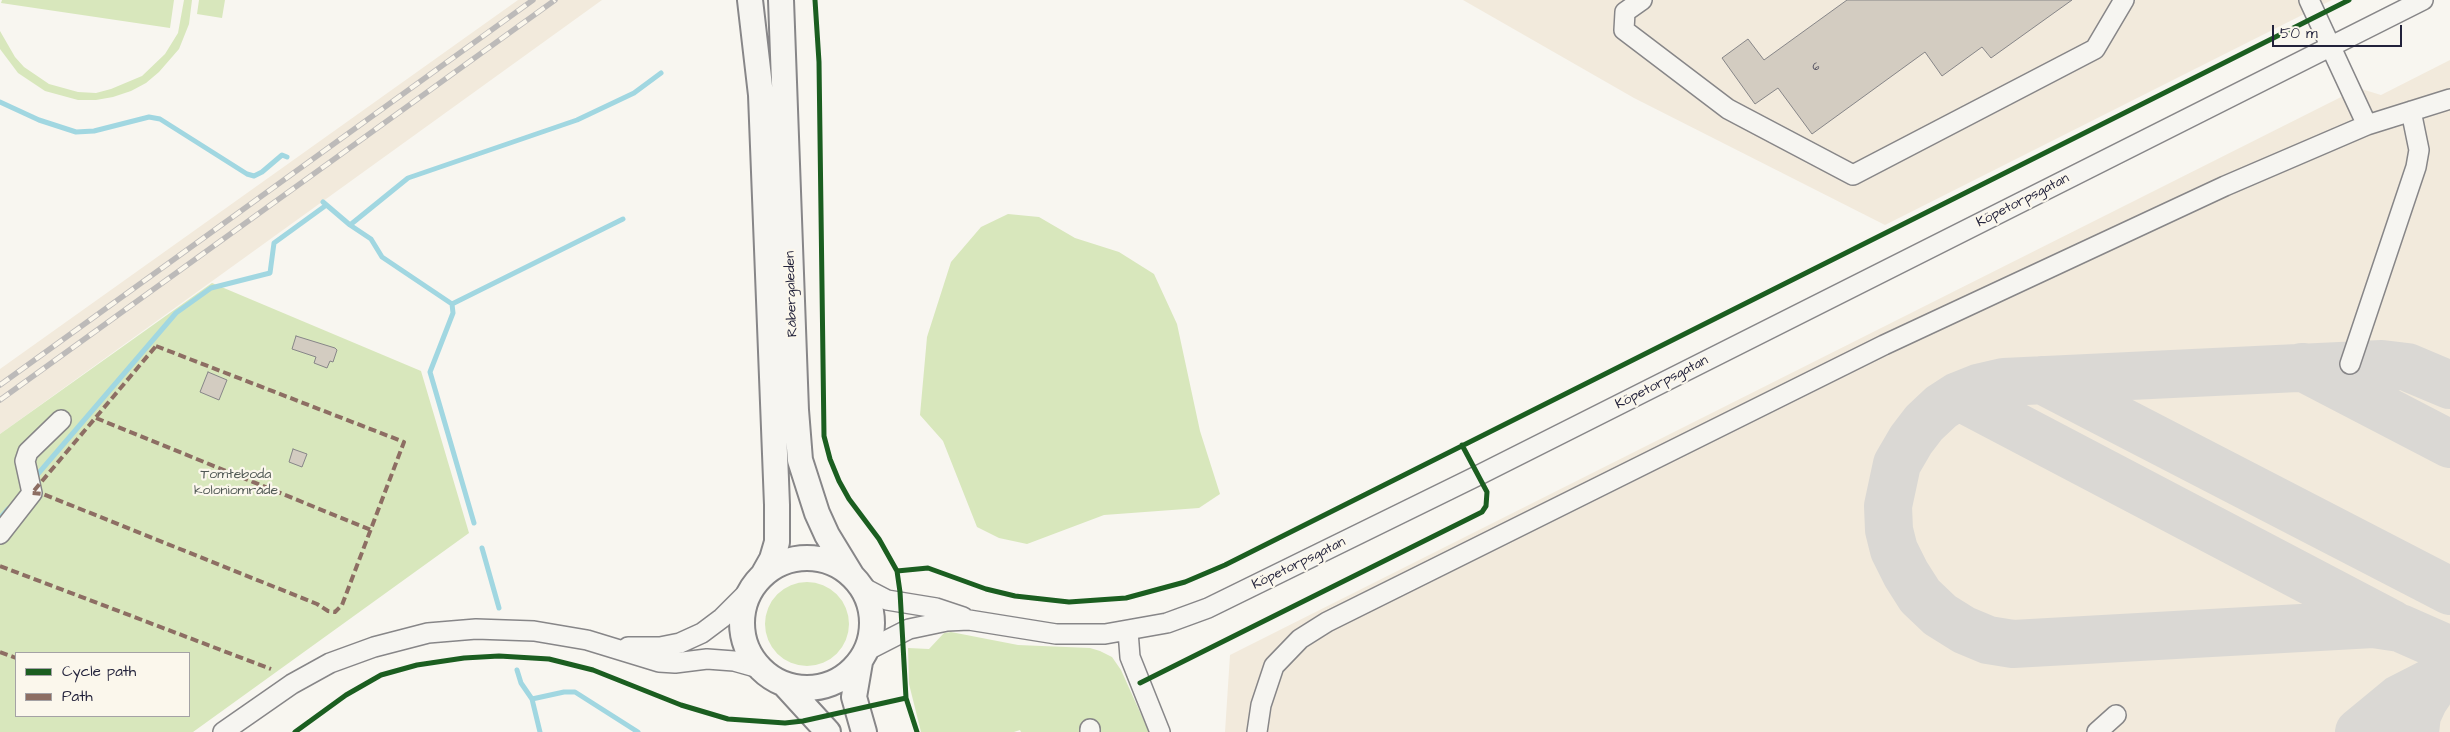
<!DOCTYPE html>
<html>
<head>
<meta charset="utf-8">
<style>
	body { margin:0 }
	#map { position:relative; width:2450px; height:732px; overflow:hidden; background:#f8f6f0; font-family:"Architects Daughter",sans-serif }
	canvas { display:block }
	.legend { position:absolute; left:15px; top:652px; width:175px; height:65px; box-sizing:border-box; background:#fbf7ec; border:1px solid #a4a2a5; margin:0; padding:6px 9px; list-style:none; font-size:15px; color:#22223b }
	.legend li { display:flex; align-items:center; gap:10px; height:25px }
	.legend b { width:25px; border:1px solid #a4a2a5 }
	.scale { position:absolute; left:2272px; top:25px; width:130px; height:22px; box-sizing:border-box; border:2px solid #22223b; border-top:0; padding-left:6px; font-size:15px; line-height:18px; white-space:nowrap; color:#22223b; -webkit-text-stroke:4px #fbf7ec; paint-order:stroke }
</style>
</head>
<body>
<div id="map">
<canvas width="2450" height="732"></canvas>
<ul class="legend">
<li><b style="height:6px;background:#1b5e20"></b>Cycle path</li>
<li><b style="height:6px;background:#8d6e63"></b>Path</li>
</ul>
<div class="scale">50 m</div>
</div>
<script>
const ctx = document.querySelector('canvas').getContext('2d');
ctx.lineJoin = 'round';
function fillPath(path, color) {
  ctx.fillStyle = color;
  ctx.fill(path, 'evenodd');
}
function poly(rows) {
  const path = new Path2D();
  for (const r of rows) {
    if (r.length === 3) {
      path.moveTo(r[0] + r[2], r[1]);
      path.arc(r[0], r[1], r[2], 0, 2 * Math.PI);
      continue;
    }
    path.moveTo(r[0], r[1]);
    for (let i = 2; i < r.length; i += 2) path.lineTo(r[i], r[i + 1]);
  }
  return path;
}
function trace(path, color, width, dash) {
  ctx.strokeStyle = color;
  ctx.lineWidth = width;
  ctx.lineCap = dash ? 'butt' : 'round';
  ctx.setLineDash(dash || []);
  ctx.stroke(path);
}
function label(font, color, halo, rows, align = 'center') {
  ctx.font = font + ' "Architects Daughter",sans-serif';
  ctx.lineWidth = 4.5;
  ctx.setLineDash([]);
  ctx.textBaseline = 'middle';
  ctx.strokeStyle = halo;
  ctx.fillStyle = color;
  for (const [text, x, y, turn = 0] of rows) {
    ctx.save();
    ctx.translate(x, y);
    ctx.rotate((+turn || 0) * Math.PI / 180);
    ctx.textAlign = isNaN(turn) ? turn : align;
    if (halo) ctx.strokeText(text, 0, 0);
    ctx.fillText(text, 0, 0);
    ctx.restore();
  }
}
fillPath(poly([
	[518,0,602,0,0,434,0,369],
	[1463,0,2332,0,1885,225,1634,98],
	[2450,60,2450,732,1225,732,1230,655,2353,91,2358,88,2381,95]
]), '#f2eadc');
fillPath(poly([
	[2,0,174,0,170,28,1,3],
	[184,0,192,0,189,24,179,49,159,72,146,83,131,91,113,97,96,100,78,100,45,91,18,73,0,49,0,31,15,57,24,67,49,84,78,92,96,93,111,89,142,76,165,54,178,33],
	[199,0,225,0,222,18,197,14],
	[1008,214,1039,217,1075,238,1119,252,1154,274,1177,324,1200,431,1220,494,1199,508,1104,515,1027,544,999,538,977,527,943,441,920,415,927,337,951,262,981,227],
	[212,283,421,371,469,533,193,732,0,732,0,434],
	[16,653,189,653,189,716,16,716],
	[807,624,42],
	[951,632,1018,645,1090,648,1100,651,1112,657,1121,670,1149,732,1021,732,1020,730,1014,732,921,732,909,684,908,648,929,649,944,633]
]), '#d8e7bc');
trace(poly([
	[0,102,39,120,76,132,94,131,149,117,160,119,247,174,254,176,262,172,282,155,287,157],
	[323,202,350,225,371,239,382,257,452,304,453,313,430,372,474,523],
	[350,225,408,178,577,120,634,93,661,73],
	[452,304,623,219],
	[37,475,176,313,211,288,270,273,274,243,325,206],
	[0,518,8,509],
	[482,548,499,608],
	[517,670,521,683,532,699,540,732],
	[532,699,564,692,575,692,638,732]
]), '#a1d7e1', 5);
trace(poly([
	[2302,367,2450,444],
	[2042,380,2450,591],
	[2450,385,2407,367,2382,364,2004,382,1978,388,1958,396,1941,407,1924,423,1911,440,1897,464,1888,506,1889,530,1894,550,1906,574,1920,596,1940,615,1964,630,1988,640,2013,644,2373,624,2400,628,2450,650],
	[1958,396,2392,624],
	[2359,732,2399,699,2450,673],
	[2415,732,2417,715,2424,700,2433,687,2449,675]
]), '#dad8d4', 48);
const building = poly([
	[1847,0,2072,0,1991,58,1982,47,1942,76,1925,52,1812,134,1778,88,1755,104,1722,58,1748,39,1764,60,1847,0],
	[296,336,335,348,337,350,333,362,330,361,327,368,314,363,316,357,292,349,296,336],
	[208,372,227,380,219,400,200,392,208,372],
	[293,449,307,454,302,467,289,462,293,449]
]);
fillPath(building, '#d3ccc1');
trace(building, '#878688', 1);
const minor = poly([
	[1642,0,1625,12,1624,30,1728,109,1853,175,2095,49,2124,0],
	[2309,0,2367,125],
	[2350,364,2416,167,2419,150,2411,111],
	[0,534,32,493,25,461,28,452,61,420],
	[862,587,887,600,936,608,963,617],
	[1128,631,1130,657,1160,732],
	[628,647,660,647,680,643,702,633,722,618,752,588],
	[866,651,909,629,947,621,969,620,1056,634,1105,634,1167,623,1208,608,1479,475,2423,0],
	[1090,729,1090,732],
	[223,732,292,684,330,663,374,647,428,633,476,629,534,631,587,640,659,662,675,663,707,659,734,661,759,668],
	[1257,732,1261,705,1274,666,1300,639,1327,622,1884,345,2225,186,2367,125,2450,99],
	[2097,732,2116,715]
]);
const major = poly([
	[750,0,761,95,777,505,777,542,772,559,763,575],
	[781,0,796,410,800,460,817,513,827,535,852,576],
	[807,623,65],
	[860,662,854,697,864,732],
	[785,685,828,732]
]);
trace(minor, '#878688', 22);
trace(major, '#878688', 28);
trace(minor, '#f6f5f1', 19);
trace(major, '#f6f5f1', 24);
const rail = poly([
	[0,385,533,0],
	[0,400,555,0]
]);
trace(rail, '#bcbab9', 5.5);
trace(rail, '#fbf7ec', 4, [11]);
trace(poly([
	[156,346,404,442,342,605,335,612,328,611,317,604,43,494,32,493,156,346],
	[96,418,371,530],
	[0,566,271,669],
	[0,652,16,658]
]), '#8d6e63', 4, [8, 4]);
trace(poly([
	[815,0,819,62,824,436,830,459,839,481,849,499,879,539,897,571,900,592,906,698,917,732],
	[897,571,928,568,986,589,1015,596,1069,602,1126,598,1185,582,1225,565,2349,0],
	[1140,683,1482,512,1486,506,1487,492,1462,445],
	[295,732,346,695,381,675,417,665,464,658,499,656,549,659,593,670,681,705,728,719,785,723,803,721,906,698]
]), '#1b5e20', 5);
label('11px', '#4e4c5c', null, [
	["6",1816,68]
]);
label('14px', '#22223b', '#fbf7ec', [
	["Köpetorpsgatan",2023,201,-27],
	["Råbergaleden",792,294,-92],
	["Köpetorpsgatan",1662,383,-27],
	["Köpetorpsgatan",1299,564,-26]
]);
label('14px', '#515955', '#fbf7ec', [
	["Tomteboda",236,475],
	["koloniområde",236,491]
]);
</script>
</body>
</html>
